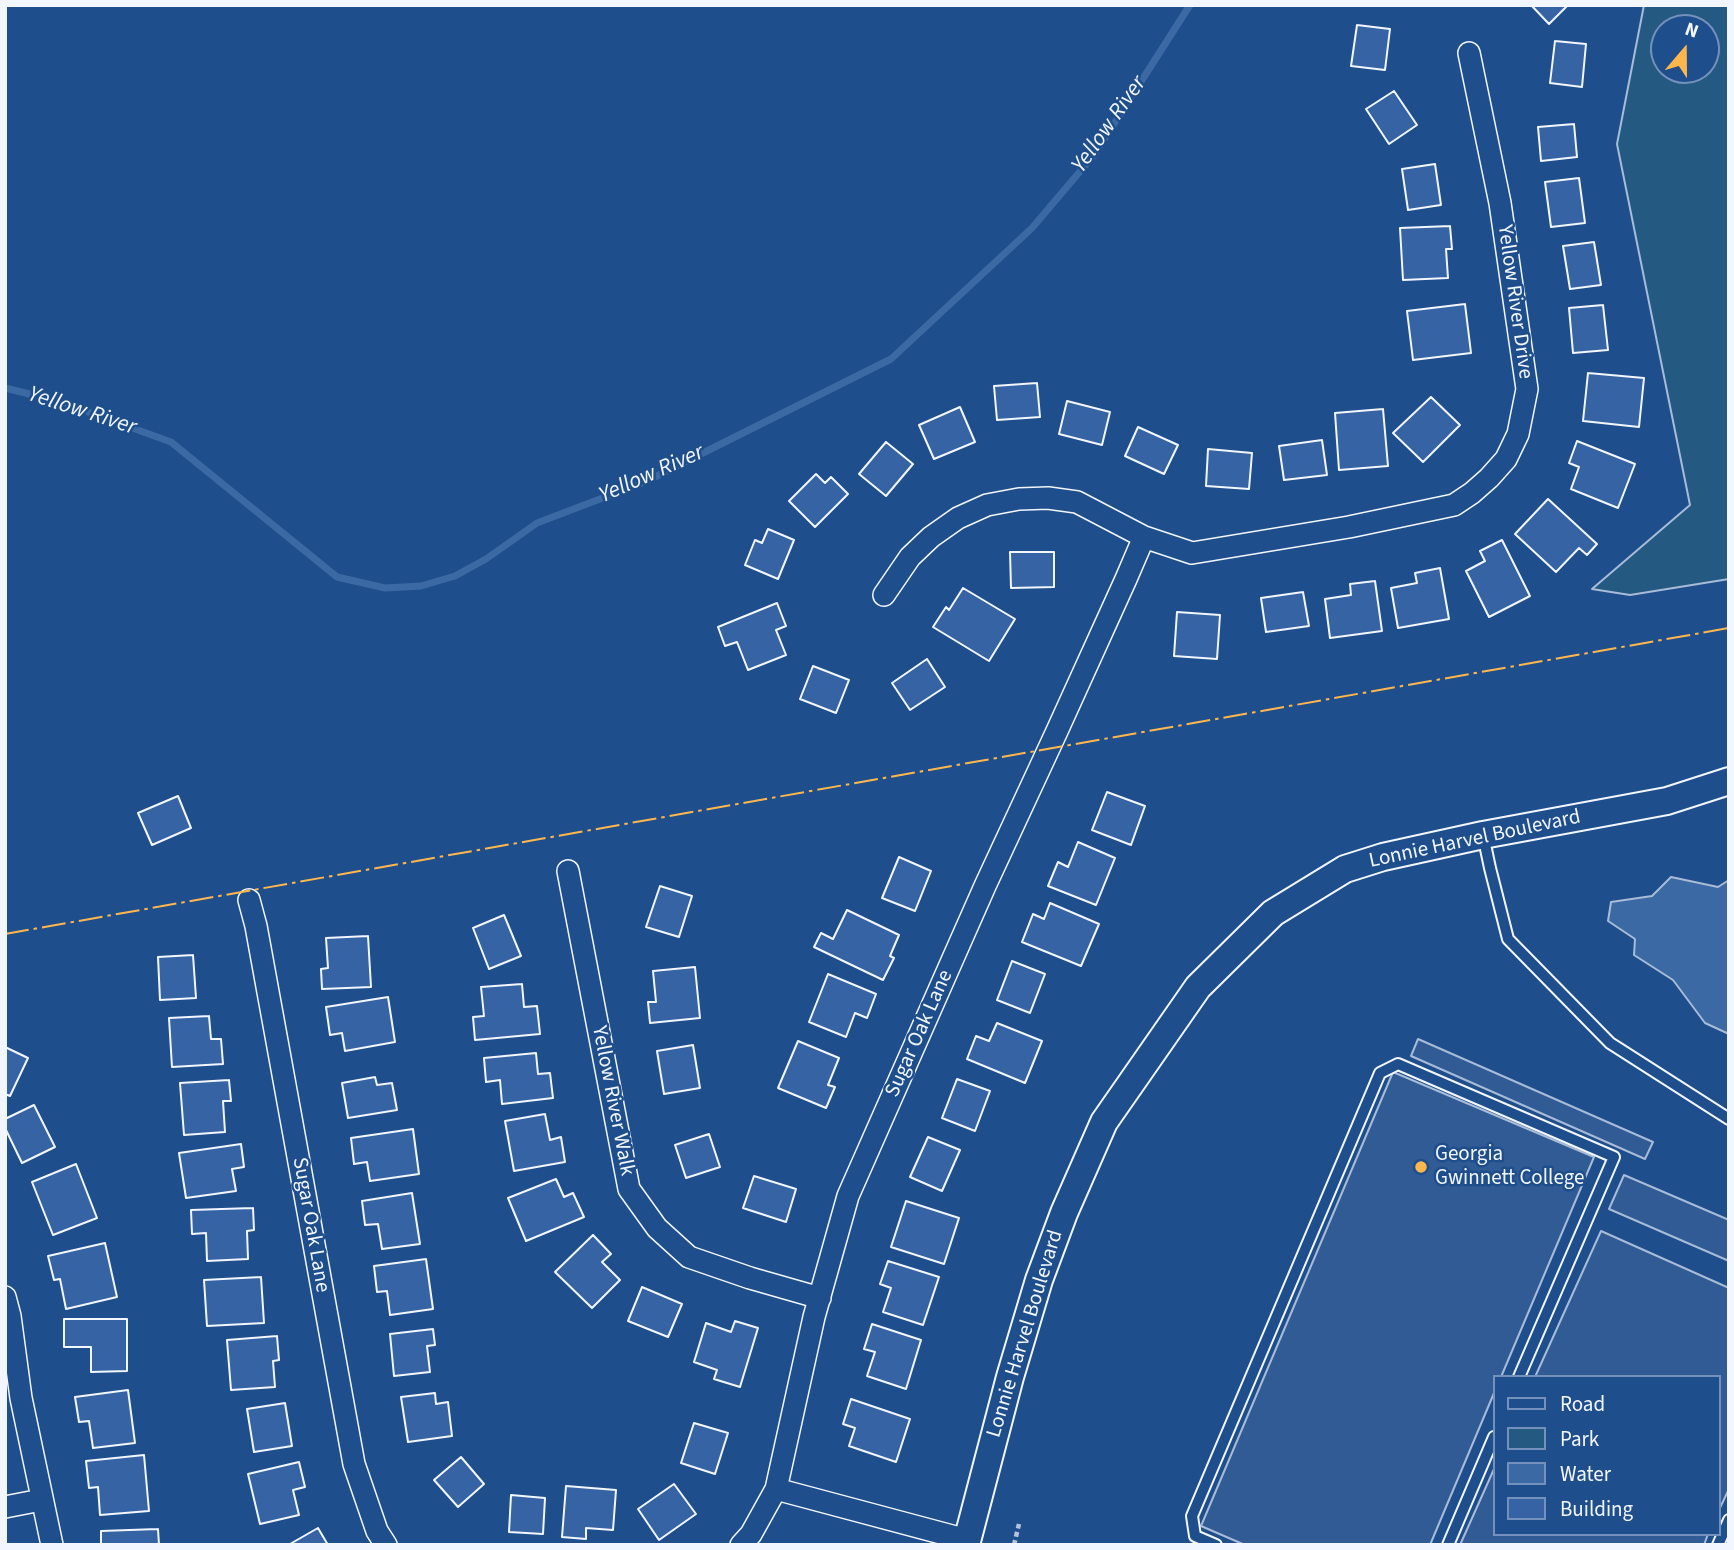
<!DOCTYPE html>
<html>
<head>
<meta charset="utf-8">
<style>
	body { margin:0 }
	#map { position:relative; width:1734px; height:1550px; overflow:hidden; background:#1f4e8c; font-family:"Source Sans 3",sans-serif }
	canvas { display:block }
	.frame { position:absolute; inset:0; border:7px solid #f2f6ff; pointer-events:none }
	.legend { position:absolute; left:1493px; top:1375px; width:228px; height:161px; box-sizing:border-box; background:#1f4e8c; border:2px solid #7391ba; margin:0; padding:9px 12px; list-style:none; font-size:21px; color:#f2f6ff }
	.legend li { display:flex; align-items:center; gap:14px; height:35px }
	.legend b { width:35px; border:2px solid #7391ba }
	.north { position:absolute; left:1650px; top:14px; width:70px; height:70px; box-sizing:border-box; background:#1f4e8c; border:2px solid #7391ba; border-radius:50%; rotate:20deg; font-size:19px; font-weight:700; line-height:28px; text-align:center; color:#f2f6ff }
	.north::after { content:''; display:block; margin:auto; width:24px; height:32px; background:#ffb74d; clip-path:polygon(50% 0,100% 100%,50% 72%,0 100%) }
</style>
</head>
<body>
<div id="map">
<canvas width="1734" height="1550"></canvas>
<div class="frame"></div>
<ul class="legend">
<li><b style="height:9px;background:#1f4e8c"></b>Road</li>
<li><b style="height:19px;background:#245a82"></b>Park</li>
<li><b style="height:19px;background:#3b69a3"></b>Water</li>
<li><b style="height:19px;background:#3563a3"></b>Building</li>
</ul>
<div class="north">N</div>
</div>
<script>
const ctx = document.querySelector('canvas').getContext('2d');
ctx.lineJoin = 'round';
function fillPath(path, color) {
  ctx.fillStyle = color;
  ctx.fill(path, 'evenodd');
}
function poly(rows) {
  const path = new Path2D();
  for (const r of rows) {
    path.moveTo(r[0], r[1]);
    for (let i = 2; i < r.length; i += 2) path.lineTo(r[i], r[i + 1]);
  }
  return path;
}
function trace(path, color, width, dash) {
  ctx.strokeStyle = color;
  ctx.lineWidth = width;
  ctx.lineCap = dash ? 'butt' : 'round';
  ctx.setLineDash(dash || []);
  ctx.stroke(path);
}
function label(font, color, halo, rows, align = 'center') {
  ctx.font = font + ' "Source Sans 3",sans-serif';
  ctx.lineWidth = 5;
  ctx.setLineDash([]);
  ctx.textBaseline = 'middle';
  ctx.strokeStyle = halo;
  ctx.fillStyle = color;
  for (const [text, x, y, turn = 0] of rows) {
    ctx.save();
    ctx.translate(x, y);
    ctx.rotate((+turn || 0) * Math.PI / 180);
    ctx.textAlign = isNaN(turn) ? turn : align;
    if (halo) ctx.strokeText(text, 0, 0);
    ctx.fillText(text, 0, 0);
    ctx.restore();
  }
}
const green = poly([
	[1644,5,1729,5,1729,579,1630,595,1592,589,1690,505,1617,144,1644,5],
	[1664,28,1706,28,1706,70,1664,70,1664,28]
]);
fillPath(green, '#245a82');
trace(green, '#a8bbd7', 2);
const parking = poly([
	[1418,1039,1653,1142,1645,1159,1411,1056,1418,1039],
	[1393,1072,1594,1157,1501,1377,1494,1377,1494,1393,1430,1545,1245,1545,1201,1526,1393,1072],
	[1624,1175,1729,1220,1729,1261,1609,1209,1624,1175],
	[1601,1231,1729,1288,1729,1489,1718,1512,1718,1377,1535,1377,1601,1231],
	[1494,1469,1494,1534,1708,1534,1704,1545,1460,1545,1494,1469]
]);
fillPath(parking, '#305b95');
trace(parking, '#a8bbd7', 2);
const water = poly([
	[1671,877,1718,887,1729,880,1729,1034,1705,1023,1673,980,1634,955,1635,939,1608,921,1611,902,1652,896,1671,877]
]);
fillPath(water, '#3b69a3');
trace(water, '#a8bbd7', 2);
trace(poly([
	[5,388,58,401,171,442,337,577,385,588,421,586,455,576,486,559,537,523,647,481,891,359,1032,228,1094,155,1190,5]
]), '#3b69a3', 7);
const building = poly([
	[362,5,410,5,410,6,362,6,362,5],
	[1531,5,1568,5,1549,24,1531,5],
	[1357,25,1390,29,1385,70,1351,66,1357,25],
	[1555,41,1586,44,1582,87,1550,83,1555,41],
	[1394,91,1417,125,1389,144,1366,109,1394,91],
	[1574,124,1577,157,1541,161,1538,127,1574,124],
	[1435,164,1441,205,1408,210,1402,169,1435,164],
	[1579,178,1585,223,1551,227,1545,182,1579,178],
	[1450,226,1452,249,1446,249,1448,278,1403,280,1400,228,1450,226],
	[1594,242,1601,285,1570,289,1563,246,1594,242],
	[1465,304,1471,353,1413,360,1407,311,1465,304],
	[1603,305,1608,350,1573,353,1569,308,1603,305],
	[1588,373,1644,378,1639,427,1583,421,1588,373],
	[1037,383,1040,417,997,420,994,386,1037,383],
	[1431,397,1460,425,1423,462,1393,433,1431,397],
	[1067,401,1110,412,1102,445,1059,434,1067,401],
	[960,407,975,442,934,459,919,425,960,407],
	[1383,409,1388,466,1339,470,1335,413,1383,409],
	[1138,427,1178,445,1164,474,1125,456,1138,427],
	[1322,440,1327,475,1284,480,1279,446,1322,440],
	[1577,441,1635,464,1618,508,1571,489,1579,467,1569,463,1577,441],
	[886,442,913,464,886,496,859,474,886,442],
	[1208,449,1252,453,1249,489,1206,486,1208,449],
	[816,474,825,483,831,477,848,494,815,527,789,501,816,474],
	[1548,499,1597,544,1587,555,1579,548,1556,572,1515,534,1548,499],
	[768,529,794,540,778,579,745,565,755,540,762,543,768,529],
	[1502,540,1530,596,1489,617,1466,571,1485,561,1480,551,1502,540],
	[1010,552,1054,552,1054,587,1011,588,1010,552],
	[1440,568,1449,619,1398,628,1391,588,1417,583,1415,573,1440,568],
	[1375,581,1382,631,1330,638,1325,599,1351,595,1350,584,1375,581],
	[963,588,1015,619,989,661,933,627,946,607,949,610,963,588],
	[1303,592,1309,626,1266,632,1261,598,1303,592],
	[777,603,786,626,776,630,786,655,748,670,737,642,725,646,718,627,777,603],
	[1177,612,1220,615,1217,659,1174,656,1177,612],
	[927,659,945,687,910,710,892,683,927,659],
	[813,666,849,680,836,713,800,699,813,666],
	[1107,792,1145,806,1131,845,1092,830,1107,792],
	[178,796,191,828,152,845,138,813,178,796],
	[1078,842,1115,858,1096,905,1048,886,1058,862,1068,867,1078,842],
	[899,857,931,871,915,911,882,898,899,857],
	[660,886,692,896,679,937,646,927,660,886],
	[1050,903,1099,924,1081,966,1022,942,1033,914,1044,919,1050,903],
	[847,910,899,935,890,956,894,958,883,980,814,947,821,933,833,939,847,910],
	[504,915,521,956,489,969,473,928,504,915],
	[368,936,371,987,322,989,321,969,328,968,326,938,368,936],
	[193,955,196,998,160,1000,158,957,193,955],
	[1012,961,1045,974,1030,1013,997,1000,1012,961],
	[695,967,700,1018,650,1023,648,1002,656,1002,653,971,695,967],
	[828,974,876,994,867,1018,855,1013,846,1037,809,1022,828,974],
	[522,984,524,1007,537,1006,540,1034,475,1040,473,1017,484,1016,481,987,522,984],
	[388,997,395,1042,345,1051,342,1033,330,1035,326,1007,388,997],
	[209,1016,211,1039,221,1039,223,1064,172,1067,169,1018,209,1016],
	[997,1023,1042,1041,1025,1083,967,1059,976,1036,989,1041,997,1023],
	[798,1041,839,1058,828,1085,835,1087,826,1108,778,1088,798,1041],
	[693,1045,700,1088,664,1094,657,1051,693,1045],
	[5,1047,28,1058,10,1096,5,1094,5,1047],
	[536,1053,538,1074,550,1073,553,1098,502,1104,500,1080,486,1082,484,1058,536,1053],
	[375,1077,377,1085,392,1083,397,1110,348,1118,342,1083,375,1077],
	[957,1079,990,1091,975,1131,942,1118,957,1079],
	[229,1080,231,1101,223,1101,225,1132,184,1135,180,1083,229,1080],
	[34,1105,55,1147,22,1163,5,1128,5,1119,34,1105],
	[545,1114,550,1140,561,1137,565,1162,514,1171,505,1121,545,1114],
	[413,1129,419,1174,370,1181,367,1162,354,1164,351,1138,413,1129],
	[709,1134,720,1167,686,1178,675,1145,709,1134],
	[928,1137,960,1150,942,1191,910,1177,928,1137],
	[241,1144,244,1167,232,1169,236,1191,186,1198,179,1153,241,1144],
	[76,1164,97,1218,53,1235,32,1182,76,1164],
	[754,1176,796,1189,786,1222,743,1208,754,1176],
	[556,1179,564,1197,573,1193,584,1217,526,1241,508,1198,556,1179],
	[412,1193,420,1244,382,1249,378,1224,365,1225,362,1201,412,1193],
	[906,1201,959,1218,944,1264,891,1247,906,1201],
	[253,1208,254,1230,247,1231,248,1259,207,1261,206,1233,192,1234,191,1210,253,1208],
	[593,1235,611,1254,602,1262,620,1280,592,1308,555,1272,593,1235],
	[105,1243,117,1297,66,1309,60,1279,54,1280,48,1256,105,1243],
	[426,1259,433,1309,390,1315,387,1291,377,1292,374,1266,426,1259],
	[888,1261,939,1277,923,1325,883,1312,891,1288,880,1284,888,1261],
	[261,1277,264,1323,207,1326,204,1280,261,1277],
	[642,1287,682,1304,668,1337,628,1321,642,1287],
	[64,1319,127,1319,127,1371,91,1372,91,1347,64,1347,64,1319],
	[735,1321,758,1328,740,1387,714,1379,717,1370,694,1362,706,1323,731,1332,735,1321],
	[872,1324,921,1340,906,1389,867,1376,875,1352,864,1349,872,1324],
	[433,1329,435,1345,427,1346,430,1372,394,1376,390,1334,433,1329],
	[277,1336,279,1360,273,1361,275,1387,231,1390,227,1340,277,1336],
	[128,1390,135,1443,93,1448,89,1421,79,1422,75,1397,128,1390],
	[435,1393,436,1404,448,1402,452,1436,408,1442,401,1397,435,1393],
	[851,1399,910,1419,896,1462,849,1446,855,1428,843,1424,851,1399],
	[285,1403,292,1446,254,1452,247,1409,285,1403],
	[694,1423,728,1433,715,1474,681,1463,694,1423],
	[144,1455,149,1511,100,1515,98,1487,89,1488,86,1461,144,1455],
	[461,1457,484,1484,458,1507,434,1480,461,1457],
	[299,1462,305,1487,293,1490,299,1515,260,1524,248,1474,299,1462],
	[674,1484,696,1514,659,1540,638,1509,674,1484],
	[566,1486,616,1490,613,1530,586,1528,586,1539,562,1537,566,1486],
	[511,1495,545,1498,543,1534,509,1532,511,1495],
	[318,1528,328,1545,291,1545,290,1544,318,1528],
	[158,1529,159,1545,101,1545,101,1531,158,1529]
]);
fillPath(building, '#3563a3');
trace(building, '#f2f6ff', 2);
const service = poly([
	[1483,835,1490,868,1508,939,1610,1043,1729,1119],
	[1216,1545,1195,1536,1192,1516,1380,1073,1398,1064,1614,1157,1519,1377],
	[1448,1545,1494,1437],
	[1718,1545,1729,1520]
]);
const minor = poly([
	[884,595,910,557,931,537,958,518,987,505,1019,499,1048,498,1077,502,1144,537,1192,553,1349,527,1454,505,1472,493,1489,478,1506,459,1518,434,1527,389,1500,203,1469,53],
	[568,871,629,1189,657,1228,689,1257,750,1278,820,1298],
	[249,900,256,926,354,1464,377,1531,386,1545],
	[5,1297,10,1316,21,1398,52,1545],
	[776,1489,967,1540],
	[5,1507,41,1500],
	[741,1545,751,1534,776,1489,814,1317,848,1196,985,886,1057,731,1126,579,1144,537]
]);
const tertiary = poly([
	[966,1545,1010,1377,1039,1280,1064,1213,1104,1122,1198,987,1273,913,1345,869,1383,857,1483,835,1667,801,1729,781]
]);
trace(service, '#f2f6ff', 14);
trace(minor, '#f2f6ff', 24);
trace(tertiary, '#f2f6ff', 30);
trace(poly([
	[1014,1545,1019,1524]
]), '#b3c4dc', 4.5, [5, 3.5]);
trace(service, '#1f4e8c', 10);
trace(minor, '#1f4e8c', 21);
trace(tertiary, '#1f4e8c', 26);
trace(poly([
	[5,934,1729,628]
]), '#ffb74d', 2, [24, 5, 3.5, 5]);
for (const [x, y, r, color] of [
	[1421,1167,7,"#ffb74d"]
]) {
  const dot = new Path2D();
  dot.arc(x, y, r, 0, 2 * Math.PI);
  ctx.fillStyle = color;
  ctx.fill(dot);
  trace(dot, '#1f4e8c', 2.5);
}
label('21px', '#f2f6ff', '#1f4e8c', [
	["Yellow River Drive",1514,302,82],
	["Lonnie Harvel Boulevard",1475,840,-12],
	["Sugar Oak Lane",920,1034,-66],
	["Yellow River Walk",612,1101,79],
	["Sugar Oak Lane",310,1225,80],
	["Lonnie Harvel Boulevard",1026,1334,-73]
]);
label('21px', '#f2f6ff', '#1f4e8c', [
	["Georgia",1435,1155],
	["Gwinnett College",1435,1179]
], 'left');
label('italic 23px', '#f2f6ff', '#1f4e8c', [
	["Yellow River",1110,125,-55],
	["Yellow River",82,412,18],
	["Yellow River",652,475,-24]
]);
</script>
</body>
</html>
